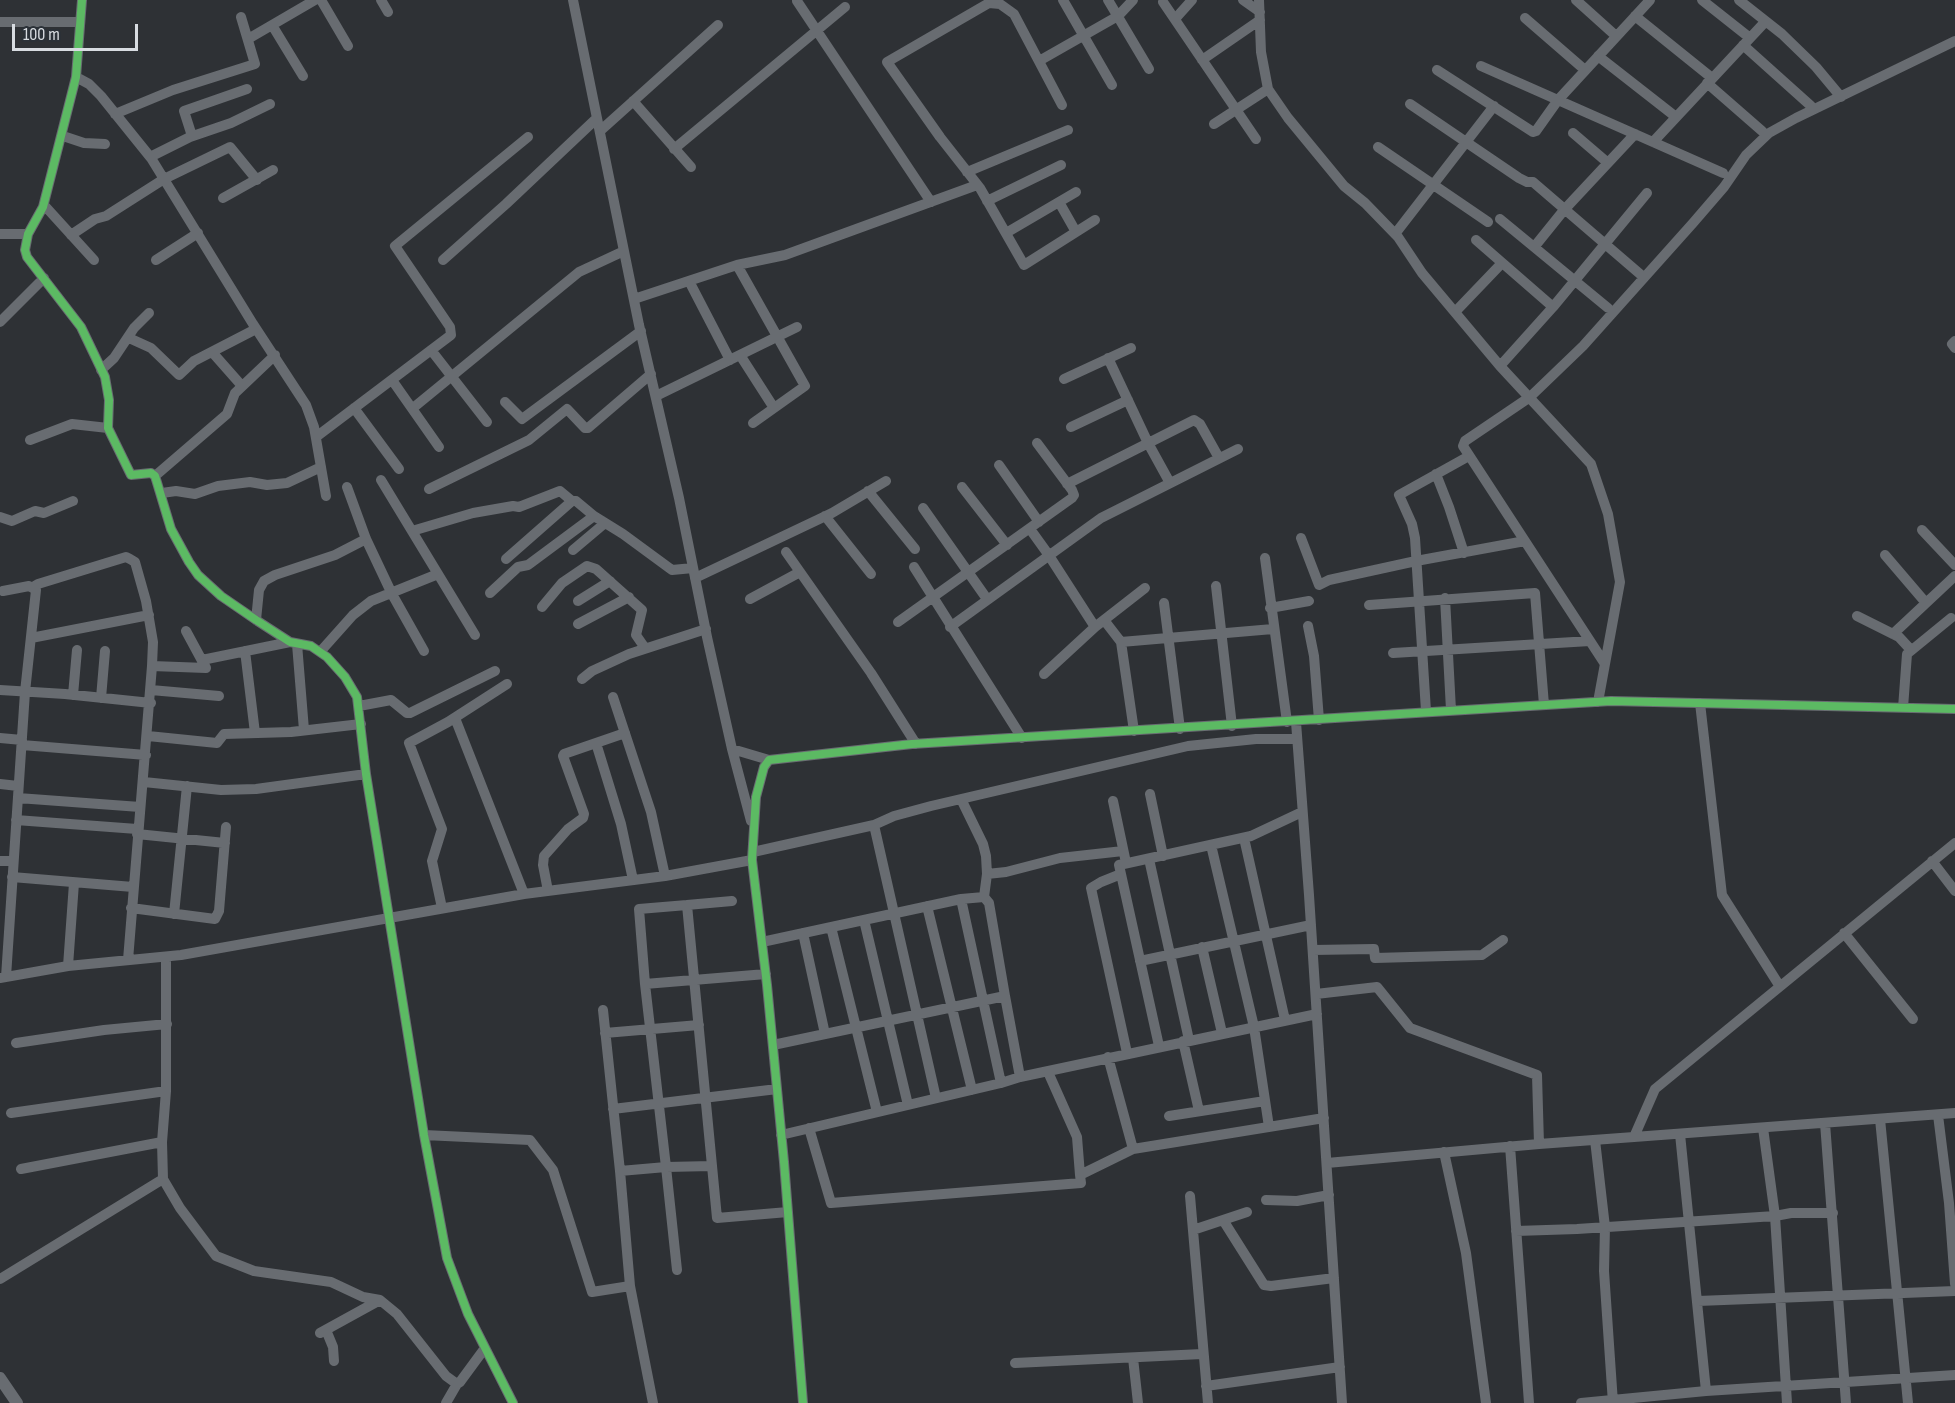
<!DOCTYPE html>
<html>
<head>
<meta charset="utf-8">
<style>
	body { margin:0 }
	#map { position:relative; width:1955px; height:1403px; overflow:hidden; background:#2e3135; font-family:"Sofia Sans Condensed",sans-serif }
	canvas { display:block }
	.scale { position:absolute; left:12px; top:24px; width:126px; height:27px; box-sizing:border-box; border:3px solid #d8dce1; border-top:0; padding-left:8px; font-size:18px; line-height:21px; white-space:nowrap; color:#d8dce1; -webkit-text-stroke:4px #2b3138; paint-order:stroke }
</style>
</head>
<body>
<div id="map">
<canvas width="1955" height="1403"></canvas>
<div class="scale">100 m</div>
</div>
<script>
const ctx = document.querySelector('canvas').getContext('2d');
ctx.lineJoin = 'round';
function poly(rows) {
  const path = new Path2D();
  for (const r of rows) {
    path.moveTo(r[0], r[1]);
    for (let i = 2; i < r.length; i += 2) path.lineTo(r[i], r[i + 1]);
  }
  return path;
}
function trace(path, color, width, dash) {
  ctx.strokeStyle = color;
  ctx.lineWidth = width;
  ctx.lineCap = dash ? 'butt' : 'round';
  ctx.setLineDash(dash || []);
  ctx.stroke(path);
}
trace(poly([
	[82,0,76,77,43,207,28,234,25,250,27,257,81,327,105,377,109,400,108,428,131,475,151,473,155,476,171,529,189,562,198,575,221,596,256,620,290,642,311,646,327,657,345,677,357,697,366,774,424,1135,447,1258,468,1314,513,1403],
	[321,0,348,46],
	[381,0,388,12],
	[573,0,639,325,679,498,707,637,732,749,769,760],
	[1063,0,1112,85],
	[1108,0,1149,69],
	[1243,0,1260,12],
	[1259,0,1261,52,1268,89,1288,118,1344,186,1365,203,1398,237,1422,273,1500,366,1591,464,1608,514,1620,582,1598,702],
	[1576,0,1616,36],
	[1702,0,1750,38],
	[1739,0,1782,34,1816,67,1841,97],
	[797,1,931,202],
	[1163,2,1256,139],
	[1635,16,1712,78],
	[1525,18,1585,70],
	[1175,19,1192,0],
	[0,22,80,22],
	[272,25,303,76],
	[248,39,315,0],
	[1743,45,1811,106],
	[1598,56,1676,117],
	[1202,60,1260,20],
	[1039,61,1118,16,1133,0],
	[1481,66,1723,173],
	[1437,70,1533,132,1536,131,1558,100,1650,0],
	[76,77,89,84,101,96,151,158,253,324,306,405,314,427,326,496],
	[1707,83,1762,131],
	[633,101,691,167],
	[1410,104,1519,178,1527,182,1533,182,1640,274],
	[1062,105,1014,14,1000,4,989,3,887,62,940,137,980,188,1024,265,1095,220],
	[115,114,173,90,255,64,241,17],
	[1214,124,1268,89],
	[600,131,718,25],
	[1573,133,1608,163],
	[63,136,84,143,105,144],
	[192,136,184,111,247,89],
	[1653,142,1765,22],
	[1378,147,1488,222],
	[674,149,845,7],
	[150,157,190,137,231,123,270,104],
	[967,172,1068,130],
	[223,198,273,170],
	[987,201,1061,165],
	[1059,202,1076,232],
	[44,205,94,260],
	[1500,219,1608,308],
	[1006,233,1076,192],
	[0,234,28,234],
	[1395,234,1494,106],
	[71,235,95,219,106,216,164,179,230,147,257,180],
	[1476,240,1553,307],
	[1535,246,1564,210,1635,134],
	[156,260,198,233],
	[443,260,506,204,597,118],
	[737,265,805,386,753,423],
	[689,281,730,360],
	[634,299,737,265,785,255,977,185],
	[1456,311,1502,263],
	[0,322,44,278],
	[129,338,151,348,179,375,194,361,256,329],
	[1955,341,1952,344,1955,348],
	[431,350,487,422],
	[212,352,242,386],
	[740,355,774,408],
	[1108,358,1148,443,1170,483],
	[1500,366,1553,307,1647,193],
	[101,370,114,358,134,328,149,313],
	[1064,379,1131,348],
	[392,380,439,447],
	[656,396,797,327],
	[505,402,522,419,641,331],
	[354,408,399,469],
	[413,408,579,272,624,251],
	[1071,427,1128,400],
	[316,437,451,335,450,327,395,246,528,137],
	[30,440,72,424,108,428],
	[999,465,1039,522],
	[1436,474,1449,507,1464,553],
	[155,476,227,414,235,393,275,355],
	[381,480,475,635],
	[1067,484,1194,420,1200,424,1219,458],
	[347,487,366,539,392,594,424,651],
	[962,487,1007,545],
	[429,489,529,440,567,409,585,428,588,428,651,374],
	[868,491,915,549],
	[162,493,176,491,195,494,218,486,250,482,267,485,287,483,321,467],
	[923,508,987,599],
	[825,516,871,574],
	[0,517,12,521,35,511,44,513,73,501],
	[1030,529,1048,554,1095,627],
	[1922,530,1955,565],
	[412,531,473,513,513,506,519,507,560,491,572,501],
	[1301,538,1319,585,1329,580,1416,561,1525,541],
	[573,550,605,523],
	[786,552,871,673,916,744],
	[1885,555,1926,603],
	[1265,558,1287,722],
	[506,559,572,501,576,501,594,516],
	[914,567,1022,738],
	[695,578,832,513,886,481],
	[1216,586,1232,726],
	[33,587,38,584,126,557,130,559,135,562,146,601,153,642,152,666],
	[3,591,29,586,36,590,25,692,6,977],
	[490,593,518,567,528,565,594,516,623,534,672,570,693,568],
	[1445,598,1451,710],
	[750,599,800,572],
	[578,601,610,581],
	[1164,603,1180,729],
	[1369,605,1535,593,1544,705],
	[542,607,562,583,587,566,596,569,642,610,636,635,645,648],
	[1270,608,1309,601],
	[1857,616,1899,637,1911,650],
	[256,620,259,590,264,581,275,575,335,555,366,539],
	[1104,620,1121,642,1134,731],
	[898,622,1072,498,1074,495,1072,490,1037,443],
	[578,624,629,597],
	[1308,626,1314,656,1319,720],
	[950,627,1101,518,1238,449],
	[1893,634,1955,576],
	[31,638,149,615],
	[1121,642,1273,629],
	[297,644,304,730],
	[245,651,255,733],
	[320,652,353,615,371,601,438,574],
	[1393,653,1590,641],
	[202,660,290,642],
	[1605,664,1463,446,1465,441,1530,397,1583,346,1693,223,1724,187,1746,155,1769,133,1796,118,1955,41],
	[1044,674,1095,627,1145,588],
	[582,679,592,671,629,654,706,629],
	[0,690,65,694,151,703],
	[151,690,219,696],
	[73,695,77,650],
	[613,697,651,812,665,876],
	[101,698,105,651],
	[1700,703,1722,895,1779,985],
	[359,706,391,700,407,713,410,713,495,671],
	[1903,708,1907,654,1951,618],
	[1426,711,1415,538,1412,524,1399,495,1469,456],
	[455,718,524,894],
	[1296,722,1309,895,1342,1403],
	[148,736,217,743,224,734,291,732,361,724],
	[0,738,22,740],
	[596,743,621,824,633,880],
	[22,745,146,755],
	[732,749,751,821],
	[144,782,221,790,256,789,366,774],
	[0,784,18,786],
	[1150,794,1163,856],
	[18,798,140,807],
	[961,799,983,844,986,856,987,874,984,897],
	[1113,801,1125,858],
	[16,820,137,829],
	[874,825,936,1098],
	[137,834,225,843],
	[1244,838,1285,1020],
	[1211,845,1254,1027,1269,1127],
	[753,852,874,825,894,816,931,806,1188,746,1256,739,1297,739],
	[1149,859,1189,1040],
	[0,861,13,861],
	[1932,861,1955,891],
	[987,874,1006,872,1060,858,1123,851],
	[1121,874,1101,882,1091,888,1127,1053],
	[12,877,133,887],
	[548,891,543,865,544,856,568,829,583,818,584,814,563,756,564,754,625,733],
	[961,899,1001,1083],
	[687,905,732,901],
	[927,906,972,1090],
	[131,908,215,919,219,911,226,827],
	[442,908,432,861,442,829,409,743,448,722,507,684],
	[174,914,187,786],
	[864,920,908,1105],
	[831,927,877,1112],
	[803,933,825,1034],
	[1844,933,1913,1019],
	[762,942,961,899,984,897,989,903,1005,996],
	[1202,947,1222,1033],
	[1313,950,1374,949,1375,958,1482,955,1503,940],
	[166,957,166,1091,162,1142,163,1179,180,1208,216,1256,254,1271,331,1282,363,1297,380,1300,397,1314,446,1376,457,1384,460,1382,485,1348],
	[128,960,152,666,206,668,186,631],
	[1140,961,1311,925],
	[68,966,74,883],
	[0,978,68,966,181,955,524,894,665,876,752,860],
	[645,984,639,909,687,905,717,1218,788,1212],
	[1316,994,1377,987,1410,1028,1537,1075,1539,1144],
	[603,1010,620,1171,666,1167,645,984,766,974],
	[605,1033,699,1025],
	[1183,1041,1199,1111],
	[16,1043,104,1030,167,1024],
	[773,1045,1005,996,1020,1077],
	[1159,1046,1119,865,1251,836,1302,812],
	[1108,1057,1133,1149],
	[1048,1072,1077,1137,1080,1175,1133,1149,1324,1118],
	[613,1109,777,1089],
	[11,1113,166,1091],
	[1938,1115,1949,1203,1955,1284],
	[1169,1116,1265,1101],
	[1880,1119,1908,1403],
	[1825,1123,1846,1403],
	[809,1128,831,1203,1081,1183,1080,1175],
	[1763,1128,1775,1216,1787,1403],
	[1680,1134,1706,1391],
	[424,1135,530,1140,553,1170,592,1292,630,1286,620,1171],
	[781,1135,1001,1083,1020,1077,1317,1014],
	[1634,1137,1955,1113],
	[1595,1140,1605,1227,1604,1271,1613,1403],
	[1510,1146,1529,1403],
	[1444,1152,1466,1253,1486,1403],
	[1327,1163,1539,1144,1634,1137,1655,1089,1955,843],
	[21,1169,162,1142],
	[1190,1196,1208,1403],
	[1266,1200,1297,1201,1329,1195],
	[1223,1220,1264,1285,1271,1286,1334,1278],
	[1193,1230,1247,1212],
	[1516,1231,1577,1229,1775,1216,1791,1213,1833,1213],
	[677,1270,666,1167,712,1166],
	[0,1279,163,1179],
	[630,1286,653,1403],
	[1698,1301,1955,1291],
	[326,1330,333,1347,334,1361],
	[320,1333,380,1300],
	[1133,1358,1138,1403],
	[1015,1363,1202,1354],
	[1206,1386,1340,1367],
	[446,1403,457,1384],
	[803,1403,784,1162,767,985,752,860,756,797,764,767,769,760,912,744,1611,701,1955,709],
	[1581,1403,1706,1391,1955,1375]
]), '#686c71', 10);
trace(poly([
	[0,1378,17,1403]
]), '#686c71', 12);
trace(poly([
	[82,0,76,77,43,207,28,234,25,250,27,257,81,327,105,377,109,400,108,428,131,475,151,473,155,476,171,529,189,562,198,575,221,596,256,620,290,642,311,646,327,657,345,677,357,697,366,774,424,1135,447,1258,468,1314,513,1403],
	[803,1403,784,1162,767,985,752,860,756,797,764,767,769,760,912,744,1611,701,1955,709]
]), '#5cba63', 8);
</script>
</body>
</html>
